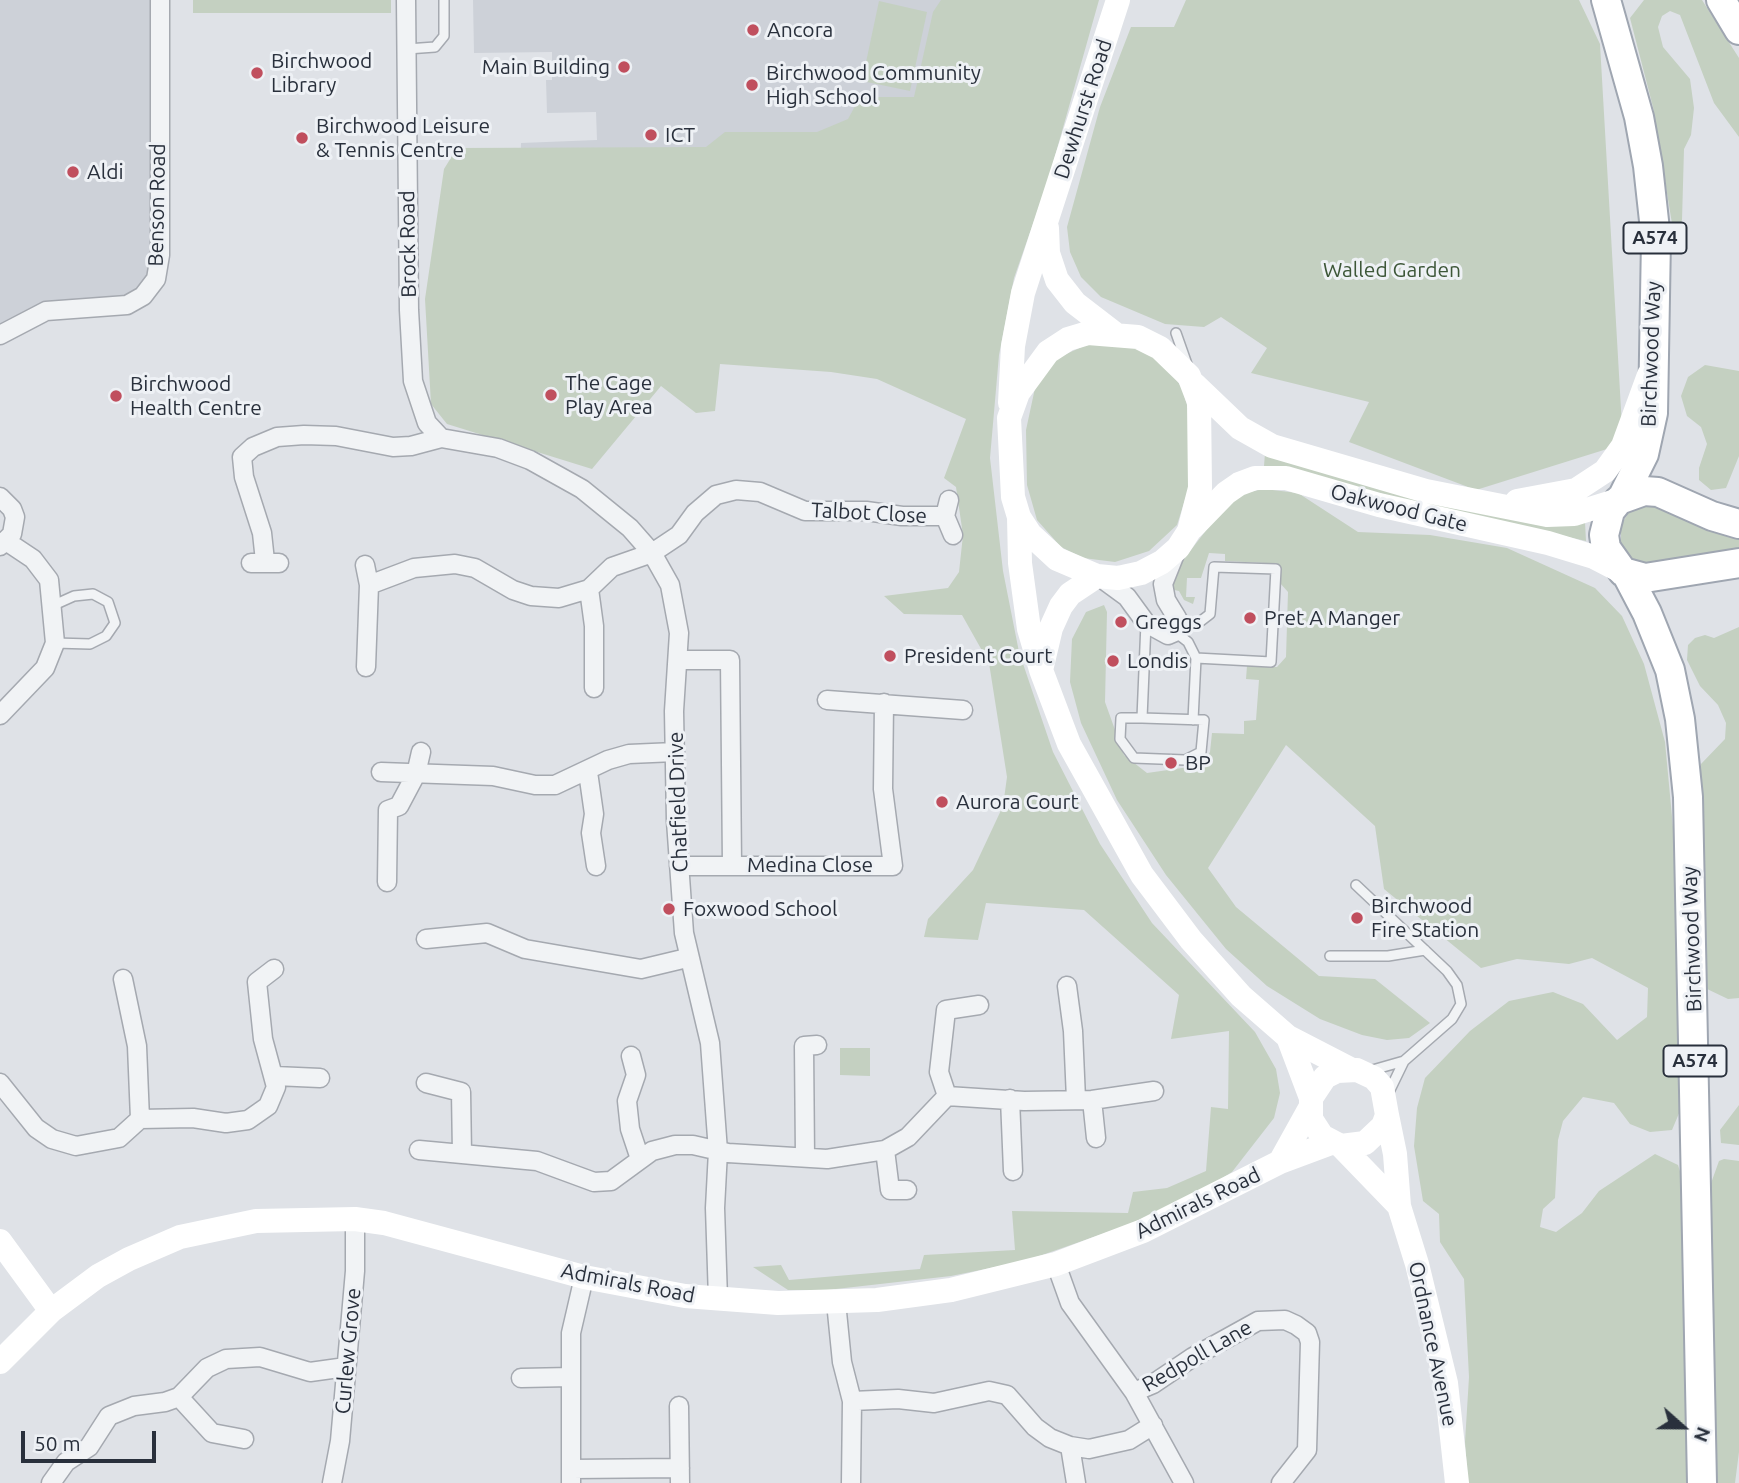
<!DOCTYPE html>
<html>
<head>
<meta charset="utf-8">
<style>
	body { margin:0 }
	#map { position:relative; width:1739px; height:1483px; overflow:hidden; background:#dfe2e7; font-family:Ubuntu,sans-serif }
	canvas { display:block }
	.north { position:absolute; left:1648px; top:1392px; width:70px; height:70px; -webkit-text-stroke:5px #eef1f5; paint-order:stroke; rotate:111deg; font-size:19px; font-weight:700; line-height:28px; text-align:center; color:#29303c }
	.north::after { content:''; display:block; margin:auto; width:24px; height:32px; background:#29303c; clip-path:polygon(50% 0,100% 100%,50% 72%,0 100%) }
	.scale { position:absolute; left:21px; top:1431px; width:135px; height:32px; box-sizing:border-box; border:4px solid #29303c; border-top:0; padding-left:9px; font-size:21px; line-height:24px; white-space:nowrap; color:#29303c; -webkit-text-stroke:5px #eef1f5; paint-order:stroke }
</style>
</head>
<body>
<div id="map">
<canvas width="1739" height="1483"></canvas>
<div class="north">N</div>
<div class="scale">50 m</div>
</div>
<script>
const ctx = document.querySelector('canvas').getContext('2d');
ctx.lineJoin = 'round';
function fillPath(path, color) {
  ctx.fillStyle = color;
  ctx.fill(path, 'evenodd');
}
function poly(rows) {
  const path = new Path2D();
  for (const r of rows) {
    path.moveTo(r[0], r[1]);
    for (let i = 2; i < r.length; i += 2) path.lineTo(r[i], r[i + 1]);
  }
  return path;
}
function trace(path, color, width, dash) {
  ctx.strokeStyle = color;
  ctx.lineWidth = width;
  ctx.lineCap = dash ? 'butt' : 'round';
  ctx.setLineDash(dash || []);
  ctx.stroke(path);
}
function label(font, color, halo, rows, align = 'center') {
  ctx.font = font + ' Ubuntu,sans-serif';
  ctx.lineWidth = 6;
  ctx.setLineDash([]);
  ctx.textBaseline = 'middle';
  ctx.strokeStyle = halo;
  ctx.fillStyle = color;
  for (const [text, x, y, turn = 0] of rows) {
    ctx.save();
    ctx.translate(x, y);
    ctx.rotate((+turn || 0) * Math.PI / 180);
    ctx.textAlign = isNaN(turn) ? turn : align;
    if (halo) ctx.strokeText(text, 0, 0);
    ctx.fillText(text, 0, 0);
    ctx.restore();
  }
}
fillPath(poly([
	[0,0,154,0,155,268,133,298,0,331],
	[473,0,958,0,959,89,824,149,520,171,521,143,597,140,596,112,547,113,546,80,552,80,552,52,474,53]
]), '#cdd1d8');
fillPath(poly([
	[193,0,391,0,391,13,193,13],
	[941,0,1099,0,1048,181,1014,278,999,355,990,458,1003,571,1019,652,1053,752,1100,844,1152,923,1255,1032,1276,1069,1280,1093,1274,1118,1232,1172,1197,1194,1128,1225,1025,1261,951,1276,827,1290,788,1290,753,1267,781,1265,789,1280,920,1269,924,1255,1015,1250,1012,1211,1128,1213,1133,1192,1167,1188,1206,1171,1211,1107,1228,1109,1229,1031,1171,1039,1179,995,1084,910,986,903,978,940,924,937,928,919,973,870,1003,806,1007,777,989,663,962,615,904,614,884,596,948,588,959,572,963,535,956,487,944,478,966,419,877,379,831,372,720,364,715,411,696,413,661,386,592,469,447,424,431,404,425,299,444,169,457,148,706,147,725,132,817,132,848,119,860,97,914,97,933,12],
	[1186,0,1579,0,1600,44,1623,444,1476,490,1349,442,1369,402,1251,373,1267,348,1221,317,1204,327,1165,324,1101,297,1081,277,1070,252,1067,227,1100,107,1131,27,1174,27],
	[1644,0,1702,0,1739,58,1739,137,1714,103,1680,15,1670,11,1662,16,1658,27,1663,47,1690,79,1694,108,1691,135,1684,149,1682,220,1674,236,1653,107,1630,18],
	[879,1,927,12,910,91,862,81],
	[1091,343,1138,346,1168,367,1182,388,1189,412,1190,484,1177,525,1149,551,1115,562,1083,558,1061,547,1037,520,1027,485,1026,430,1035,388,1057,358],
	[1705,365,1739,371,1739,456,1726,488,1711,490,1699,480,1699,468,1707,444,1701,427,1687,416,1681,396,1688,377],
	[1265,453,1585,522,1586,541,1424,505,1277,466,1264,466],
	[1264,489,1298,493,1358,532,1430,535,1507,548,1595,588,1622,616,1644,664,1665,742,1674,838,1680,1111,1672,1130,1650,1132,1630,1124,1614,1103,1583,1097,1563,1121,1558,1140,1555,1198,1543,1209,1540,1227,1556,1232,1582,1213,1599,1191,1655,1154,1678,1165,1685,1187,1689,1483,1468,1483,1465,1442,1469,1377,1464,1279,1440,1242,1439,1214,1423,1201,1414,1146,1417,1108,1425,1078,1470,1031,1509,1001,1553,992,1583,1004,1617,1040,1647,1017,1648,988,1592,958,1569,964,1517,959,1481,968,1384,889,1375,826,1286,745,1208,868,1236,907,1319,976,1375,979,1430,1023,1409,1038,1387,1040,1362,1035,1320,1019,1267,986,1226,949,1166,875,1117,800,1081,723,1070,682,1072,639,1086,612,1104,605,1107,612,1105,702,1124,755,1147,773,1196,766,1206,759,1210,752,1212,733,1244,734,1244,721,1256,720,1259,680,1246,679,1247,666,1277,667,1286,657,1288,592,1280,583,1273,566,1266,563,1225,561,1225,554,1209,553,1201,578,1187,578,1186,597,1195,597,1193,604,1184,600,1179,591,1174,590,1172,584,1177,568,1221,511,1244,493],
	[1650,503,1739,535,1739,551,1655,567,1634,562,1621,546,1621,525,1631,509],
	[1739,627,1739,998,1728,999,1705,988,1700,810,1701,764,1725,739,1726,723,1718,705,1700,686,1687,660,1688,645,1695,638,1705,635,1714,638],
	[840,1048,870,1048,870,1076,840,1075],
	[1739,1105,1739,1145,1721,1143,1720,1130],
	[1724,1159,1739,1161,1739,1452,1735,1483,1713,1483,1710,1186,1719,1161]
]), '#c4d0c1');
const lane = poly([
	[407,49,435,47,444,36,444,0],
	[1176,333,1188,367],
	[54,605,74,596,93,594,108,602,115,623,106,636,90,644,55,643],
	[1177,618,1197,624,1210,614,1214,567,1276,569,1271,662,1196,658],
	[1175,632,1188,642,1196,658,1193,720],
	[1142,718,1121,718,1120,739,1134,758,1185,760,1201,752,1204,720,1142,718,1146,623],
	[1356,885,1447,971,1457,985,1461,1004,1452,1019,1404,1061,1369,1071],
	[1330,956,1388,956,1425,950],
	[1388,1094,1404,1061]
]);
const street = poly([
	[406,0,409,310,413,381,427,423,441,438],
	[0,335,46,311,127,305,143,296,156,279,160,255,160,0],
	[0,497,12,509,15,517,12,534,0,546],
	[949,500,945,516,953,535],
	[265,561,262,533,244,477,242,457,253,447,277,437,304,435,336,436,393,447,411,446,441,438,498,448,530,460,582,489,630,528,652,553,670,585,679,633,674,711,676,821,684,933,710,1043,718,1151,715,1208,718,1299],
	[251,563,279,563],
	[365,565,369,585,366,667],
	[1101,578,1127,597,1146,623,1168,635,1175,632,1178,626,1177,618,1166,600,1163,584,1175,554],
	[369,585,414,568,455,564,475,568,513,590,531,596,559,598,589,589,612,567,652,553,679,535,695,513,716,495,736,490,760,492,805,511,866,511,902,516,945,516],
	[589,589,594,626,594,688],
	[678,660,730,660,732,865],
	[827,700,963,710],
	[0,715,45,668,55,643,49,580,33,559,6,541],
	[381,772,493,776,535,785,555,785,608,760,629,754,675,752],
	[588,772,594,814,591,833,596,866],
	[679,866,893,866,883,789,884,703],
	[387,882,388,810,399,806,416,774,421,752],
	[426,939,487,933,525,949,641,969,687,958],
	[123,979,137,1046,140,1119],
	[1067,986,1073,1031,1076,1099],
	[631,1056,636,1075,627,1101,630,1129,640,1159],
	[275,1076,320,1078],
	[0,1083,36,1128,52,1139,76,1146,119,1138,140,1119,193,1118,226,1123,248,1120,268,1106,276,1087,263,1039,257,982,274,969],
	[947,1096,939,1072,946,1010,979,1005],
	[1010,1099,1013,1171],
	[1092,1100,1096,1138],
	[419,1150,462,1154,461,1092,426,1083],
	[885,1150,890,1190,907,1190],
	[462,1154,537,1161,594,1182,611,1181,652,1151,675,1145,693,1145,728,1153,827,1159,885,1150,908,1137,947,1096,1024,1101,1092,1100,1154,1091],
	[805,1157,804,1046,817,1045],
	[1056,1264,1070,1303,1134,1392,1184,1483],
	[836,1302,842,1362,852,1401,851,1483],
	[521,1378,571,1377],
	[1134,1392,1153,1384,1193,1357,1258,1321,1285,1320,1296,1325,1307,1333,1310,1342,1307,1450,1281,1483],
	[179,1397,212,1433,244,1439],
	[852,1401,898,1399,934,1403,989,1391,1007,1395,1035,1427,1050,1438,1070,1446,1089,1449,1129,1440,1153,1425],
	[679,1406,680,1483],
	[1070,1446,1076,1483],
	[572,1469,680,1468],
	[51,1483,66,1462,89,1447,109,1416,134,1406,165,1402,179,1397,207,1368,226,1359,260,1357,310,1372,346,1367],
	[332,1483,340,1441,355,1271,355,1219],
	[571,1483,571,1333,584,1277]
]);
const primary = poly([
	[1606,0,1639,117,1648,166,1656,239,1653,413,1644,454,1622,498],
	[1721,0,1739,30],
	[1739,524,1712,516,1658,492,1644,491,1619,500,1610,511,1604,535,1606,548,1623,572,1645,578,1739,563],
	[1626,573,1647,613,1670,670,1680,719,1688,797,1702,1483]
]);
trace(lane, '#a5a9b0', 12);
trace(street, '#a5a9b0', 21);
trace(primary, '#9fa6b1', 32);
trace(lane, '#f1f3f5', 9);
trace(street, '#f1f3f5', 18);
trace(poly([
	[1047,228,1048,253,1057,280,1075,303,1114,333],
	[1088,333,1138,337,1160,348,1189,376,1199,402,1200,488,1189,531,1178,548,1162,562,1141,573,1118,578,1097,576,1057,559,1030,534,1019,517,1013,497,1009,418,1018,393,1048,352,1068,339,1088,333],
	[1195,385,1240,428,1272,446,1426,491,1547,515,1574,514,1619,500],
	[1010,403,1013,346,1023,293,1118,0],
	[1517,501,1576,490,1605,471,1623,446,1649,375],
	[1019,517,1020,563,1029,629,1041,670,1069,744,1142,875,1191,940,1241,996,1288,1037,1350,1069],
	[1192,528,1226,493,1239,484,1255,478,1286,478,1379,505,1548,543,1594,557,1623,572],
	[1042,666,1051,628,1061,606,1070,594,1097,576],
	[1288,1037,1311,1098,1311,1119,1322,1136,1341,1146,1365,1143,1383,1126,1387,1115,1382,1087,1374,1078,1357,1070,1337,1071,1325,1077,1311,1098],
	[1387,1115,1395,1154,1399,1206,1417,1264,1446,1383,1457,1483],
	[1341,1146,1399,1206],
	[1280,1162,1310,1108],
	[0,1241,51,1311],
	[0,1362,51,1311,98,1276,129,1259,180,1237,256,1221,355,1219,384,1223,584,1277,685,1296,778,1303,877,1300,951,1290,1056,1264,1143,1231,1280,1162,1331,1143]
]), '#fff', 24);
trace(primary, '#fff', 28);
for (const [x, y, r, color] of [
	[753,30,7,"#c04f5e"],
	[624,67,7,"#c04f5e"],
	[257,73,7,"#c04f5e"],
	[752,85,7,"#c04f5e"],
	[651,135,7,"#c04f5e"],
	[302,138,7,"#c04f5e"],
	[73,172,7,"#c04f5e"],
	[551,395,7,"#c04f5e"],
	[116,396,7,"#c04f5e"],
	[1250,618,7,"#c04f5e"],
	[1121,622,7,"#c04f5e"],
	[890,656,7,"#c04f5e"],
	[1113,661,7,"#c04f5e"],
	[1171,763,7,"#c04f5e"],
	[942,802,7,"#c04f5e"],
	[669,909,7,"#c04f5e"],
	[1357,918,7,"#c04f5e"]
]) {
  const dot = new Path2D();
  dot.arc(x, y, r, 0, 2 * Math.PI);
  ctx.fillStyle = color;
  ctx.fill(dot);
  trace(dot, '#eef1f5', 2.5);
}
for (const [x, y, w] of [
	[1655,238,63],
	[1695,1061,63]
]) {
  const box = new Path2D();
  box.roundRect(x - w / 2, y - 15.5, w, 31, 5);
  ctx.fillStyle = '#eef1f5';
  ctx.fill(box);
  trace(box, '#29303c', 2);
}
label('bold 19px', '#29303c', null, [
	["A574",1655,238],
	["A574",1695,1061]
]);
label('21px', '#29303c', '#eef1f5', [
	["Ancora",767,30],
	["Birchwood",271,61],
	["Library",271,85],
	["Main Building",610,67,"right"],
	["Birchwood Community",766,73],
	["High School",766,97],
	["Birchwood Leisure",316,126],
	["& Tennis Centre",316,150],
	["ICT",665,135],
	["Aldi",87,172],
	["The Cage",565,383],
	["Play Area",565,407],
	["Birchwood",130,384],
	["Health Centre",130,408],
	["Pret A Manger",1264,618],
	["Greggs",1135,622],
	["President Court",904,656],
	["Londis",1127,661],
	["BP",1185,763],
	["Aurora Court",956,802],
	["Birchwood",1371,906],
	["Fire Station",1371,930],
	["Foxwood School",683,909]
], 'left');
label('21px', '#29303c', '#eef1f5', [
	["Dewhurst Road",1083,109,-72],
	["Benson Road",157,205,-89],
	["Brock Road",408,244,-91],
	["Birchwood Way",1651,354,-88],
	["Oakwood Gate",1399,508,14],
	["Talbot Close",869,513,3],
	["Chatfield Drive",678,802,-92],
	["Medina Close",810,865],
	["Birchwood Way",1692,939,-92],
	["Admirals Road",1198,1203,-26],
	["Admirals Road",628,1283,11],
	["Ordnance Avenue",1433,1344,78],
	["Curlew Grove",348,1351,-85],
	["Redpoll Lane",1197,1356,-30]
]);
label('21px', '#3d5738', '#eef1f5', [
	["Walled Garden",1392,270]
]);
</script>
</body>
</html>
